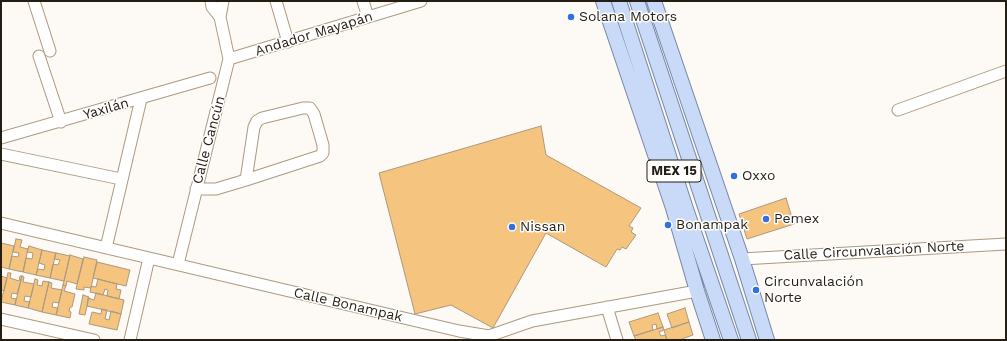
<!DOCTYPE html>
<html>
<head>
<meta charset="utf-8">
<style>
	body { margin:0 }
	#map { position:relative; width:1007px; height:341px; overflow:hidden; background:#fdf9f4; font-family:"Work Sans",sans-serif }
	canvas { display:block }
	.frame { position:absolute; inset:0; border:2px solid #241d13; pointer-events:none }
</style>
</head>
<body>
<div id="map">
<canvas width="1007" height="341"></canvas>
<div class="frame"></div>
</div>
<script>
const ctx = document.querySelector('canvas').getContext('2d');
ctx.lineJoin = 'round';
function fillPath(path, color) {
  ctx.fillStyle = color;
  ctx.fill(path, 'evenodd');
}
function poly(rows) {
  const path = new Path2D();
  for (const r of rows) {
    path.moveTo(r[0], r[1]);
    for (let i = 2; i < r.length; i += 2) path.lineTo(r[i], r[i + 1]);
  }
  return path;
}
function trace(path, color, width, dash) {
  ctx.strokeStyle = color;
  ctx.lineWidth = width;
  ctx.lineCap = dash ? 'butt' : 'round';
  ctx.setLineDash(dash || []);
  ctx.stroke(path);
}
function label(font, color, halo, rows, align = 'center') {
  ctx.font = font + ' "Work Sans",sans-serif';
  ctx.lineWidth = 3;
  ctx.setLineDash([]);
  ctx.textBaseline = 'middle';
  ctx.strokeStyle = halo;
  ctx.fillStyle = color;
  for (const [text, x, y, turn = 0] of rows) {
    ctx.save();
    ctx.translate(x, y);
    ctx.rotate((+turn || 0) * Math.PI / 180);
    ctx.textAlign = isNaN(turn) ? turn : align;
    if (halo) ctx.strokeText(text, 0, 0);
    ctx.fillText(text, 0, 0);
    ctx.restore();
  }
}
const building = poly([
	[541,126,546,155,641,208,629,226,633,228,631,232,636,235,626,249,622,247,620,250,617,249,606,267,546,233,493,328,451,305,415,314,379,173,541,126],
	[786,198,794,224,747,239,739,214,786,198],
	[16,239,22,240,20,247,28,249,23,272,9,269,12,256,18,257,19,253,13,252,16,239],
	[1,243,14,246,9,269,1,267,1,243],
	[29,246,42,250,36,275,23,272,26,258,32,259,33,253,27,252,29,246],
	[42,250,56,253,50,278,36,275,38,269,44,270,45,265,39,263,42,250],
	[56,253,70,256,64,281,50,278,53,264,58,265,60,260,54,259,56,253],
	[70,255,83,259,77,284,67,281,66,286,63,285,70,255],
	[84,257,97,260,91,288,84,287,84,290,76,289,84,257],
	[97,262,130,270,126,286,93,278,97,262],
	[8,273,11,273,10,278,19,281,20,276,22,276,17,294,12,293,11,298,16,299,15,305,1,302,8,273],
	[1,276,7,278,4,291,1,290,1,276],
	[22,276,24,277,23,282,34,284,31,297,25,296,24,301,30,302,28,308,15,305,22,276],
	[35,279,38,280,37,285,42,286,43,281,49,282,42,312,28,308,35,279],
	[98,279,117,284,116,289,121,290,119,299,107,296,108,290,105,289,103,295,90,292,91,286,96,287,98,279],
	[49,282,52,283,51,288,62,290,59,303,53,302,52,307,58,308,56,315,42,312,49,282],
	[63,285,66,286,64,291,75,294,72,307,70,307,69,311,71,312,70,318,56,315,63,285],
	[96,293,124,300,121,314,87,306,88,298,94,300,96,293],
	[83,295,89,297,85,315,79,314,83,295],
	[685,308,689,322,672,328,667,314,685,308],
	[102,309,107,310,105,319,109,320,111,311,121,314,117,330,89,324,92,312,101,314,102,309],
	[658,313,663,327,657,329,656,324,652,325,653,330,634,336,629,322,658,313],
	[689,322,693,335,679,340,667,340,664,330,689,322],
	[663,327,664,330,659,332,661,336,665,335,667,340,636,340,634,336,663,327]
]);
fillPath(building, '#f5c57f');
trace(building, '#ab987e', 1);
const minor = poly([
	[34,1,50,51],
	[211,1,212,7,220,17],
	[276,1,288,42],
	[363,1,368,17],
	[39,56,61,122],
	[229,59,421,1],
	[898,110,1006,71],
	[1,138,210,78],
	[1,154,121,179],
	[196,189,216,189,246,180,320,156,323,153,323,145,314,114,310,108,303,108,262,118,257,121,254,127,246,180],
	[1,223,459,331,489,336,532,321,697,291],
	[106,248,141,99],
	[742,259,1006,244],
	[178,264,229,59,220,17,223,1],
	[607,307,617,340],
	[1,319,94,340],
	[130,340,149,258]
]);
const major = poly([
	[603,1,673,208,697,291,713,340],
	[619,1,685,206,731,340],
	[637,1,749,340],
	[654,1,742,259,767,340]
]);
trace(minor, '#ac997f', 13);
trace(major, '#7788a5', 16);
trace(minor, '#fff', 11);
trace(major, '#c8daf8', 14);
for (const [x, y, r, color] of [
	[571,17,4,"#3171df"],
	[734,176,4,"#3171df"],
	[766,219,4,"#3171df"],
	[668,225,4,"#3171df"],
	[512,227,4,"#3171df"],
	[756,290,4,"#3171df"]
]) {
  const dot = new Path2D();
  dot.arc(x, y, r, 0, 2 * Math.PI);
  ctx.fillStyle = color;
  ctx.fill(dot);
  trace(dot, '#fff', 1.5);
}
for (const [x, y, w] of [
	[674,171,54]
]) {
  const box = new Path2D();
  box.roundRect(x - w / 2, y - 11, w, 22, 3);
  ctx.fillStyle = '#fff';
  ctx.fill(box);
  trace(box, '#241d13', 1);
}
label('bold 13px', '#241d13', null, [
	["MEX 15",674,171]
]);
label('14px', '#241d13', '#fff', [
	["Solana Motors",579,17],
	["Oxxo",742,176],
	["Pemex",774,219],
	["Bonampak",676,225],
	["Nissan",520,227],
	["Circunvalación",764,282],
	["Norte",764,298]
], 'left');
label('14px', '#241d13', '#fff', [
	["Andador Mayapán",314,34,-17],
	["Yaxilán",106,109,-16],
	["Calle Cancún",209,140,-75],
	["Calle Circunvalación Norte",874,251,-3],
	["Calle Bonampak",348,305,13]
]);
</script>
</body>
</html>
